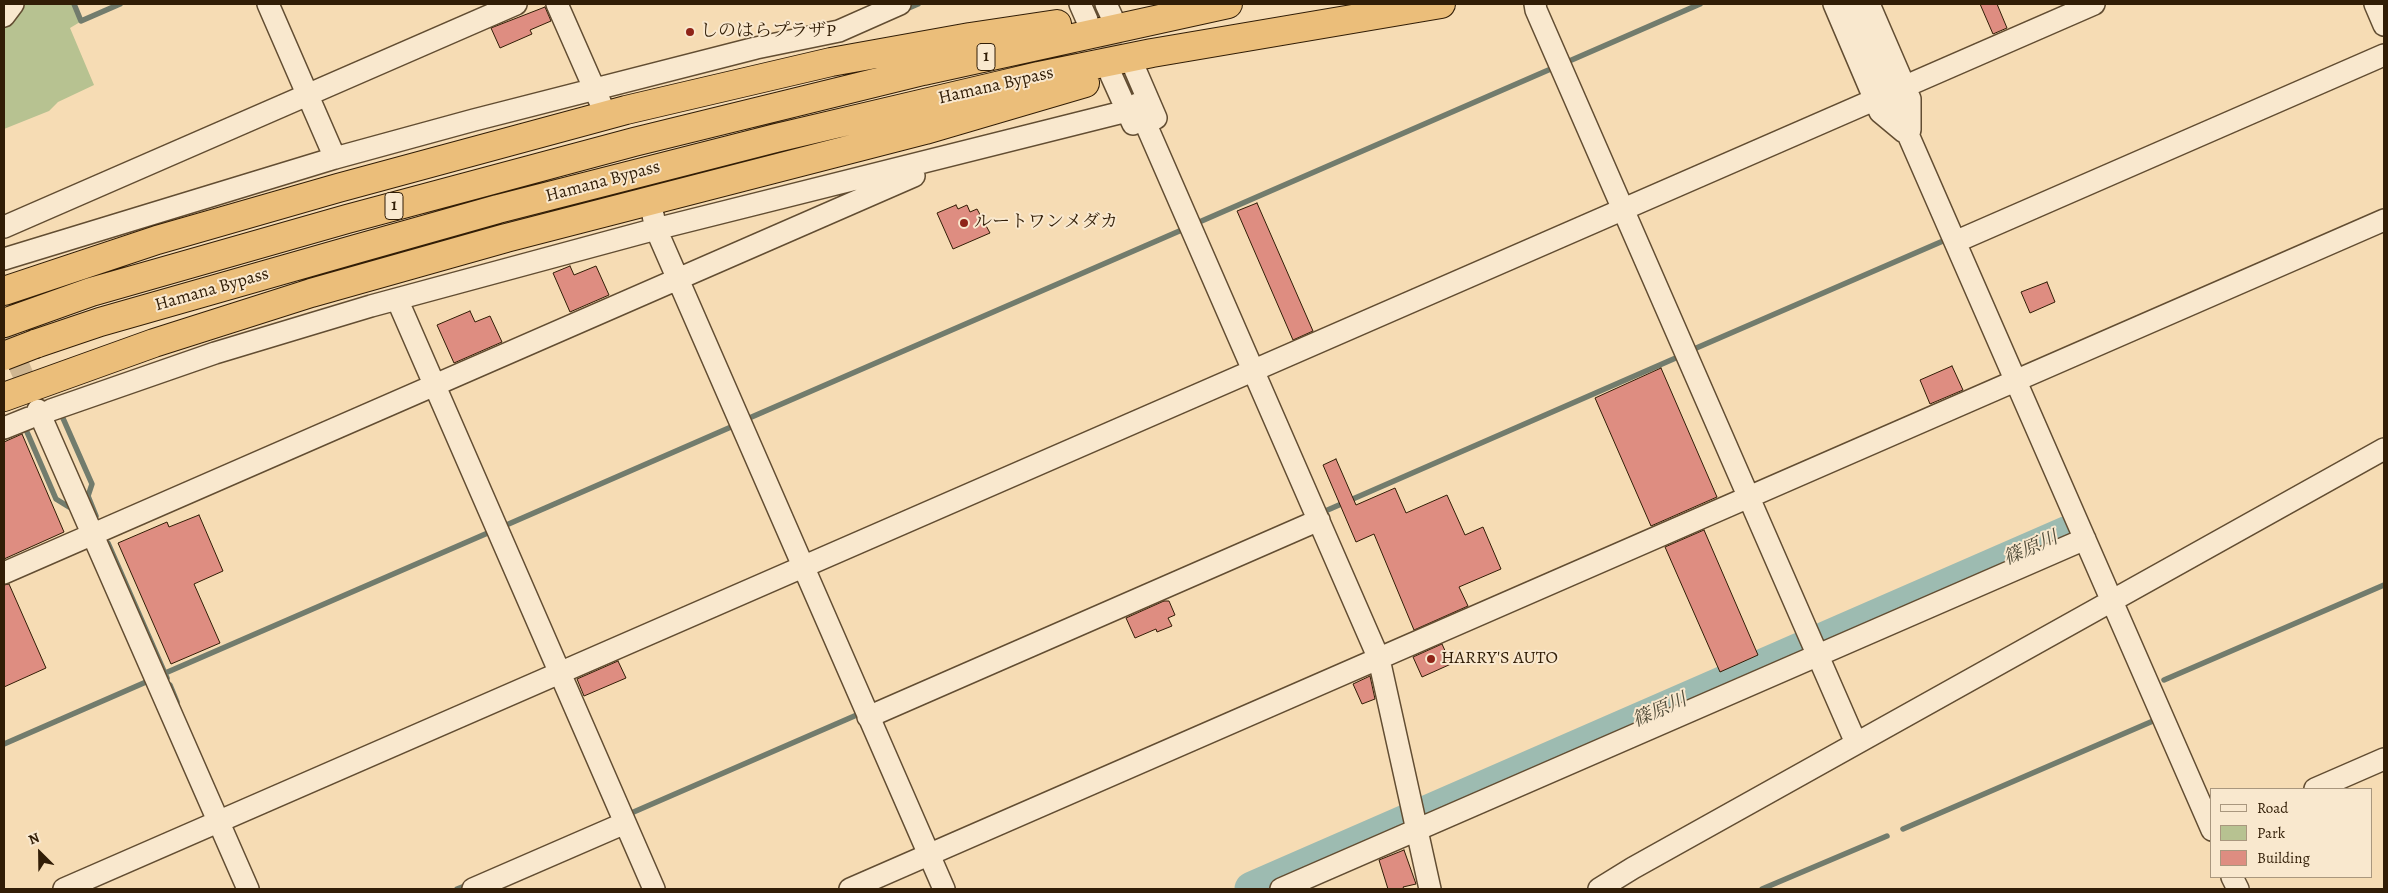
<!DOCTYPE html>
<html>
<head>
<meta charset="utf-8">
<style>
	body { margin:0 }
	#map { position:relative; width:2388px; height:893px; overflow:hidden; background:#f6dcb4; font-family:Alegreya,serif }
	canvas { display:block }
	.frame { position:absolute; inset:0; border:5px solid #311d06; pointer-events:none }
	.legend { position:absolute; left:2210px; top:788px; width:162px; height:90px; box-sizing:border-box; background:#f9e8ce; border:1px solid #a9977e; margin:0; padding:6px 9px; list-style:none; font-size:15px; color:#311d06 }
	.legend li { display:flex; align-items:center; gap:10px; height:25px }
	.legend b { width:25px; border:1px solid #a9977e }
	.north { position:absolute; left:15px; top:828px; width:50px; height:50px; -webkit-text-stroke:4px #f9e8ce; paint-order:stroke; rotate:337deg; font-size:14px; font-weight:700; line-height:20px; text-align:center; color:#311d06 }
	.north::after { content:''; display:block; margin:auto; width:18px; height:22px; background:#311d06; clip-path:polygon(50% 0,100% 100%,50% 72%,0 100%) }
</style>
</head>
<body>
<div id="map">
<canvas width="2388" height="893"></canvas>
<div class="frame"></div>
<ul class="legend">
<li><b style="height:6px;background:#f9e8ce"></b>Road</li>
<li><b style="height:14px;background:#b7c291"></b>Park</li>
<li><b style="height:14px;background:#de8d81"></b>Building</li>
</ul>
<div class="north">N</div>
</div>
<script>
const ctx = document.querySelector('canvas').getContext('2d');
ctx.lineJoin = 'round';
function fillPath(path, color) {
  ctx.fillStyle = color;
  ctx.fill(path, 'evenodd');
}
function poly(rows) {
  const path = new Path2D();
  for (const r of rows) {
    path.moveTo(r[0], r[1]);
    for (let i = 2; i < r.length; i += 2) path.lineTo(r[i], r[i + 1]);
  }
  return path;
}
function trace(path, color, width, dash) {
  ctx.strokeStyle = color;
  ctx.lineWidth = width;
  ctx.lineCap = dash ? 'butt' : 'round';
  ctx.setLineDash(dash || []);
  ctx.stroke(path);
}
function label(font, color, halo, rows, align = 'center') {
  ctx.font = font + ' Alegreya,"Noto Serif JP",serif';
  ctx.lineWidth = 4;
  ctx.setLineDash([]);
  ctx.textBaseline = 'middle';
  ctx.strokeStyle = halo;
  ctx.fillStyle = color;
  for (const [text, x, y, turn = 0] of rows) {
    ctx.save();
    ctx.translate(x, y);
    ctx.rotate((+turn || 0) * Math.PI / 180);
    ctx.textAlign = isNaN(turn) ? turn : align;
    if (halo) ctx.strokeText(text, 0, 0);
    ctx.fillText(text, 0, 0);
    ctx.restore();
  }
}
fillPath(poly([
	[21,4,72,4,80,22,70,28,94,85,58,102,49,111,4,129,4,26]
]), '#b7c291');
trace(poly([
	[74,4,81,21,120,4],
	[904,10,918,4],
	[1567,62,1700,4],
	[1197,223,1553,68],
	[1694,349,1943,241],
	[62,416,92,484,88,496,96,516],
	[747,419,1184,229],
	[27,432,56,499,69,507,72,505],
	[1323,512,1678,357],
	[504,526,731,427],
	[108,543,167,678],
	[163,674,490,532],
	[2164,680,2384,585],
	[170,685,177,702],
	[4,744,146,682],
	[629,814,859,714],
	[1903,829,2153,721],
	[457,889,470,884],
	[1762,889,1887,836]
]), '#727c6d', 5.5);
trace(poly([
	[1252,889,2068,533]
]), '#9dbbb1', 35);
const building = poly([
	[1980,4,1997,4,2007,28,1993,34,1980,4],
	[545,7,551,21,530,30,532,34,500,48,491,28,545,7],
	[1257,203,1313,331,1293,340,1237,211,1257,203],
	[956,205,958,209,967,205,970,212,977,209,990,233,953,249,937,213,956,205],
	[570,266,574,275,596,266,609,295,570,312,553,273,570,266],
	[2047,282,2055,302,2030,313,2021,292,2047,282],
	[470,311,475,322,490,316,502,342,454,363,437,325,470,311],
	[1952,366,1963,390,1930,404,1920,380,1952,366],
	[1661,368,1717,497,1651,526,1595,398,1661,368],
	[22,434,64,532,4,559,4,442,22,434],
	[1336,459,1356,505,1395,488,1406,513,1447,495,1465,535,1483,527,1501,569,1459,587,1468,606,1414,630,1374,534,1356,542,1323,465,1336,459],
	[199,515,223,571,194,584,220,643,171,664,118,543,167,522,169,527,199,515],
	[1704,530,1758,655,1720,672,1665,547,1704,530],
	[9,584,46,668,4,687,4,585,9,584],
	[1164,601,1169,601,1175,615,1168,618,1172,626,1157,632,1156,629,1135,638,1126,618,1164,601],
	[1442,644,1451,664,1422,677,1413,657,1442,644],
	[618,661,626,678,584,696,577,679,618,661],
	[1370,676,1375,699,1362,704,1353,684,1370,676],
	[1404,850,1416,884,1403,887,1404,889,1388,889,1379,860,1404,850]
]);
fillPath(building, '#de8d81');
trace(building, '#311d06', 1);
trace(poly([
	[1093,4,1137,104],
	[4,331,34,400]
]), '#cfb691', 21, [21, 11]);
const minor = poly([
	[268,4,335,158],
	[557,4,601,104,604,116],
	[1080,4,1087,20],
	[1106,4,1112,17],
	[1535,4,1536,10,1856,743],
	[1834,4,1880,112,1904,132],
	[1851,4,2212,830],
	[1869,4,1910,99,1910,130],
	[2375,4,2384,25],
	[4,16,13,4],
	[1134,67,1156,118],
	[1111,75,1133,124],
	[1137,104,1379,659,1430,889],
	[653,215,656,229,944,889],
	[4,227,516,4],
	[1955,242,2384,55],
	[4,259,335,158,474,120,756,48,839,31,900,4],
	[397,299,654,889],
	[38,410,248,889],
	[51,410,215,353,371,306,656,229,1127,111],
	[4,428,29,418],
	[4,573,914,176,913,171],
	[868,717,1319,520],
	[2315,789,2384,759],
	[2232,877,2238,889],
	[64,889,2094,4],
	[473,889,625,823],
	[850,889,2384,220],
	[1281,889,2085,539],
	[1599,889,1633,868,2384,449]
]);
const highway = poly([
	[4,291,157,240,338,188,626,110,831,62,970,37,1057,24],
	[4,323,91,292,347,219,634,142,923,71,1228,4],
	[35,344,100,322,356,249,498,209,776,138,1039,76,1152,53,1441,4],
	[4,397,154,343,311,293,506,238,925,130,1085,83]
]);
trace(minor, '#624d32', 24);
trace(highway, '#311d06', 30);
trace(minor, '#f9e8ce', 21);
trace(highway, '#ebbe7a', 28);
const highwayBridge = poly([
	[4,356,35,344]
]);
trace(highwayBridge, '#311d06', 30, []);
trace(highwayBridge, '#ebbe7a', 28);
for (const [x, y, r, color] of [
	[690,32,5,"#8f2418"],
	[964,223,5,"#8f2418"],
	[1431,659,5,"#8f2418"]
]) {
  const dot = new Path2D();
  dot.arc(x, y, r, 0, 2 * Math.PI);
  ctx.fillStyle = color;
  ctx.fill(dot);
  trace(dot, '#f9e8ce', 2);
}
for (const [x, y, w] of [
	[986,57,18],
	[394,206,18]
]) {
  const box = new Path2D();
  box.roundRect(x - w / 2, y - 13.5, w, 27, 4);
  ctx.fillStyle = '#f9e8ce';
  ctx.fill(box);
  trace(box, '#311d06', 1);
}
label('bold 16px', '#311d06', null, [
	["1",986,57],
	["1",394,206]
]);
label('18px', '#311d06', '#f9e8ce', [
	["しのはらプラザP",700,32],
	["ルートワンメダカ",974,223],
	["HARRY'S AUTO",1441,659]
], 'left');
label('18px', '#311d06', '#f9e8ce', [
	["Hamana Bypass",996,86,-13],
	["Hamana Bypass",603,182,-15],
	["Hamana Bypass",212,290,-16]
]);
label('italic 19px', '#514c39', '#f9e8ce', [
	["篠原川",2031,549,-24],
	["篠原川",1660,711,-24]
]);
</script>
</body>
</html>
